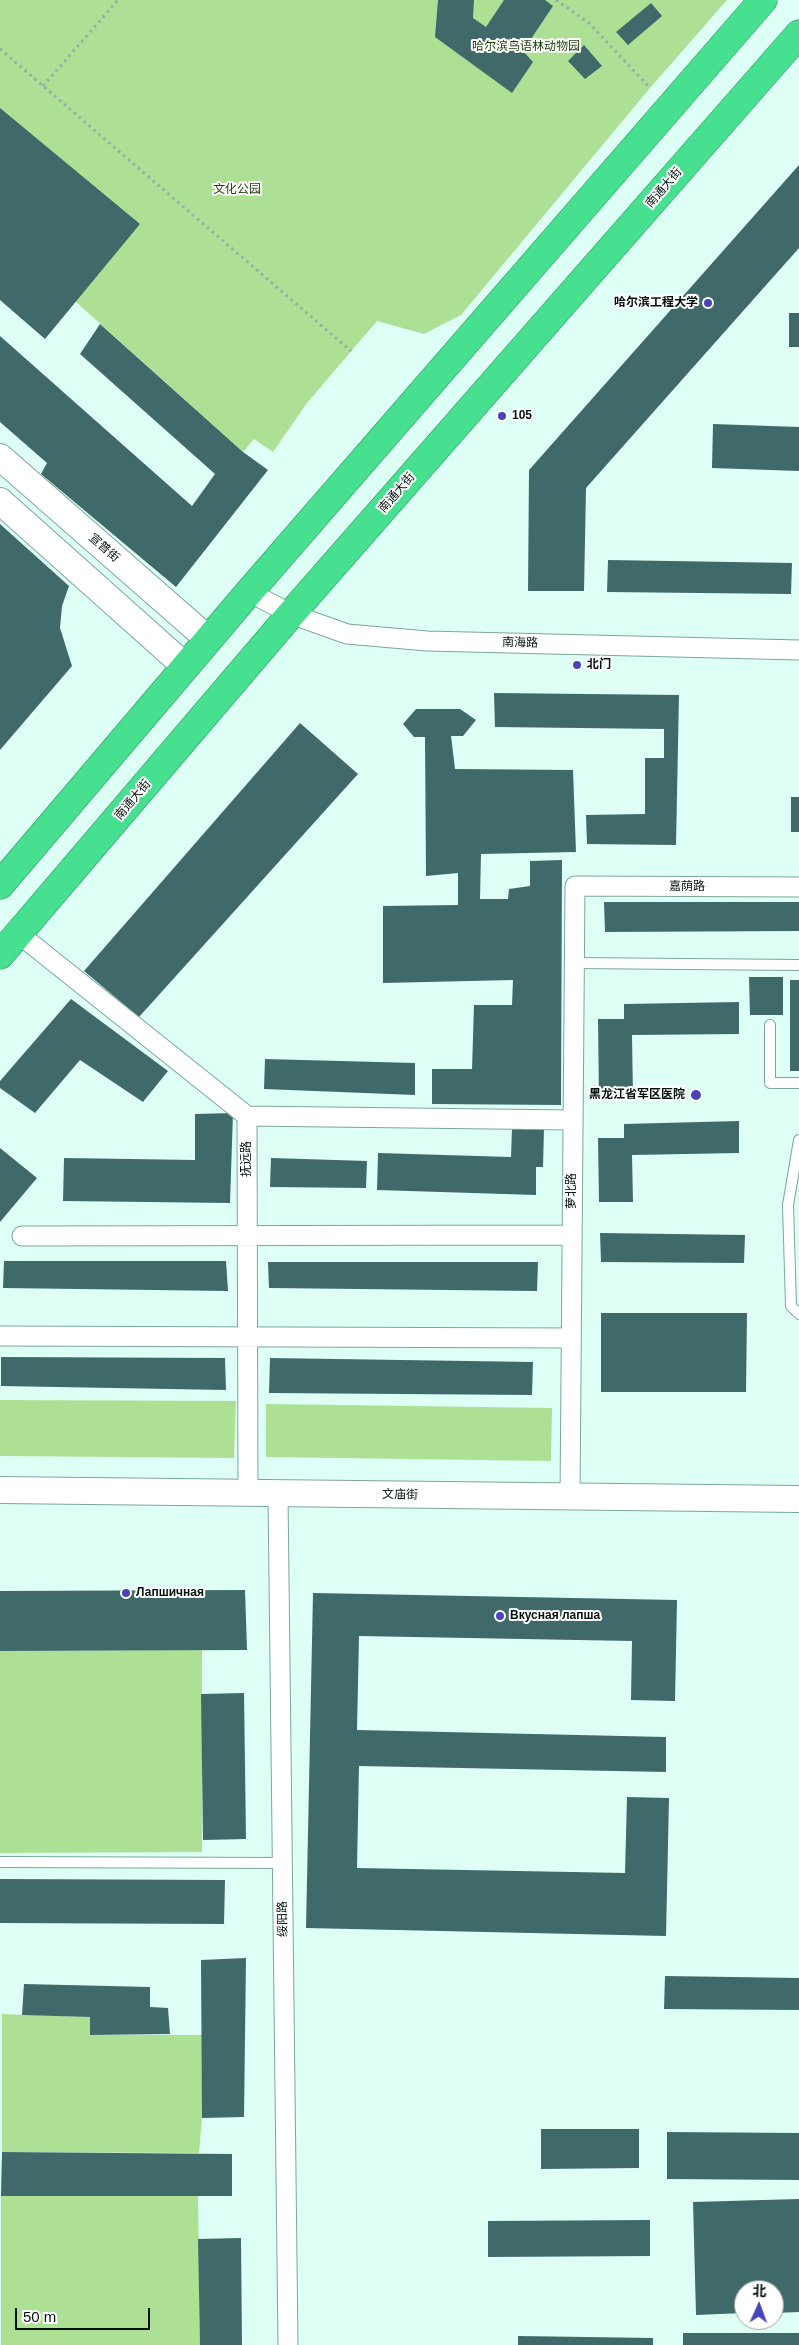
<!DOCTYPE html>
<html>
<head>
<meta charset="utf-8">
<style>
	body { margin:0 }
	#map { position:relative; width:799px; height:2345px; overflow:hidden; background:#ddfff5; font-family:Arial,"Noto Sans SC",sans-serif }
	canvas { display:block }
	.north { position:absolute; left:734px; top:2280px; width:50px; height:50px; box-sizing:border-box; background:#fff; border:1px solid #9aa09e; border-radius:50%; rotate:2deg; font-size:14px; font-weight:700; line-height:20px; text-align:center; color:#03110d }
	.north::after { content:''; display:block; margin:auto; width:18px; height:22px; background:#4743b9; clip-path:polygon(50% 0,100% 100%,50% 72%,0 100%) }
	.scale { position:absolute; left:15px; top:2308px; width:135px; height:22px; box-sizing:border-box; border:2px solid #03110d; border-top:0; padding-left:6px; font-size:15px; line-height:18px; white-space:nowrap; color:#03110d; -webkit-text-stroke:4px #fff; paint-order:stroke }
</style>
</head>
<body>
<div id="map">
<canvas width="799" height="2345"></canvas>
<div class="north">北</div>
<div class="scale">50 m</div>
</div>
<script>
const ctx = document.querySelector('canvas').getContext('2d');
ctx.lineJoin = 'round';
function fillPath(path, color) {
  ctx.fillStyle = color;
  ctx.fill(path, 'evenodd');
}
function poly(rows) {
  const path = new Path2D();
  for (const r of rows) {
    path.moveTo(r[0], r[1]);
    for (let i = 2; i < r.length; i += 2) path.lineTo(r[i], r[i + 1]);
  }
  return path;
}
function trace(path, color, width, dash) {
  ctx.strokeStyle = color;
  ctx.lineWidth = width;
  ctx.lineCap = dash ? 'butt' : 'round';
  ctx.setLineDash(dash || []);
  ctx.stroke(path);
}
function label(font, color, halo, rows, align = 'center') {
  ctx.font = font + ' Arial,"Noto Sans SC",sans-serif';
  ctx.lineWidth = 4;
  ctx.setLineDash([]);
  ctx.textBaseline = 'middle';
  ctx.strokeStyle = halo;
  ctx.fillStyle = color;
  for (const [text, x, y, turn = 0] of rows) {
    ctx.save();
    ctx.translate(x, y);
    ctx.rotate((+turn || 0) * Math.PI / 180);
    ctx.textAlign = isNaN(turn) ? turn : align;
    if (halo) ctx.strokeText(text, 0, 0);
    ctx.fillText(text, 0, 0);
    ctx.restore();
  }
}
fillPath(poly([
	[0,0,727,0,650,88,461,315,424,334,377,321,307,403,273,452,254,439,243,452,76,302,0,240],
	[0,1400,236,1401,234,1458,0,1456],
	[266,1404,552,1408,551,1461,266,1457],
	[202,1650,202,1852,0,1853,0,1651],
	[2,2014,90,2017,90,2035,202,2035,202,2118,199,2153,2,2152],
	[1,2196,198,2196,200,2345,1,2345]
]), '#ade095');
fillPath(poly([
	[438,0,474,0,473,18,486,27,504,0,545,0,553,6,523,51,533,62,512,93,435,37],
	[651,3,662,16,628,45,616,32],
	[584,45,602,66,585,79,568,61],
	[0,108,140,224,45,339,0,300],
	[799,165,799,248,586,488,584,591,528,591,529,470],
	[789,313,799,313,799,347,789,347],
	[100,324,243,452,268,470,176,587,41,474,47,463,0,422,0,336,192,506,215,474,80,354],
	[713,424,799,427,799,471,712,468],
	[0,524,69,586,62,606,60,628,72,666,0,750],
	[608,560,792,563,791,594,607,592],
	[494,693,679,695,676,845,587,844,586,815,645,814,645,758,664,758,664,729,495,727],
	[416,709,460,709,476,720,463,736,451,736,455,769,573,770,576,852,481,854,480,899,508,899,509,889,530,886,530,861,562,860,561,1105,432,1104,432,1069,472,1069,474,1005,512,1005,513,980,383,983,383,906,458,905,458,873,426,876,425,737,414,737,403,724],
	[300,723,358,774,139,1017,84,971],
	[791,797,799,797,799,832,791,832],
	[604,902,799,902,799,931,605,932],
	[749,977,783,977,783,1015,750,1015],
	[790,980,799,980,799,1071,790,1071],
	[71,999,168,1071,143,1102,80,1060,35,1113,0,1088,0,1081],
	[739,1002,739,1034,632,1035,633,1098,599,1098,598,1019,624,1019,624,1004],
	[265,1059,415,1063,415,1095,264,1089],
	[233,1113,230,1203,63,1201,64,1158,195,1160,195,1114],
	[739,1121,739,1153,632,1155,633,1202,599,1202,598,1138,624,1138,624,1124],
	[512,1128,544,1129,543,1167,536,1167,536,1195,377,1190,378,1153,511,1157],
	[0,1148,37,1178,0,1222],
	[271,1158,367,1161,366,1188,270,1187],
	[600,1233,745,1235,744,1263,601,1262],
	[4,1261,226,1261,228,1291,3,1288],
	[268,1262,538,1262,537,1291,269,1288],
	[601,1313,747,1313,746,1392,601,1392],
	[1,1357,225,1358,226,1390,1,1386],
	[270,1358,533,1362,532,1395,269,1393],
	[245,1590,247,1650,0,1651,0,1591],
	[313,1593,677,1600,675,1701,631,1700,632,1641,359,1636,357,1730,666,1737,666,1772,359,1766,357,1868,625,1873,627,1797,669,1798,666,1936,306,1928],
	[244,1693,246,1839,203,1840,201,1694],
	[0,1879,225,1880,224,1924,0,1923],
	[246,1958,244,2117,202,2118,201,1960],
	[665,1976,799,1978,799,2010,664,2009],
	[24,1984,150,1987,150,2007,168,2008,170,2034,90,2035,90,2017,22,2015],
	[541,2129,639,2129,639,2168,541,2169],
	[667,2132,799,2133,799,2180,667,2179],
	[2,2152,232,2154,232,2196,1,2196],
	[799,2199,799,2312,774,2313,774,2290,744,2290,744,2313,696,2315,693,2202],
	[650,2220,650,2256,488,2257,488,2221],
	[241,2238,242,2345,200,2345,198,2239],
	[683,2333,799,2333,799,2345,683,2345],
	[518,2336,653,2338,653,2345,518,2345]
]), '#406a6a');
const lane = poly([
	[574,963,799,965],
	[770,1025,770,1083,799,1083],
	[799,1140,788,1205,791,1306,799,1314],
	[0,1862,283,1863]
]);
const street = poly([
	[249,592,291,614,347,634,427,641,799,650],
	[19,934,247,1116,248,1493],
	[247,1116,573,1120],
	[22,1236,572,1235],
	[0,1336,571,1338],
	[278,1493,288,2345],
	[570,1497,575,886,799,887]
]);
const secondary = poly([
	[0,457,209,640],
	[0,501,186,667],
	[0,1490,799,1499]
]);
const highway = poly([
	[0,885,249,592,763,0],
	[0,955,291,614,799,34]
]);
trace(lane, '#7da69b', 12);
trace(street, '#7da69b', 21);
trace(secondary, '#7da69b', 28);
trace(highway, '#2f9762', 29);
trace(poly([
	[556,0,589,23,650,88],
	[0,49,351,351],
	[43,86,118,0]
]), '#94afa7', 3, [2.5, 4]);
trace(lane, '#fff', 10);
trace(street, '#fff', 19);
trace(secondary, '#fff', 26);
trace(highway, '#47df90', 28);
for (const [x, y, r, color] of [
	[708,303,5,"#4743b9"],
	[502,416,5,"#4743b9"],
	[577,665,5,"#4743b9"],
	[696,1095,6,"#4743b9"],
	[126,1593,5,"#4743b9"],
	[500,1616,5,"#4743b9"]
]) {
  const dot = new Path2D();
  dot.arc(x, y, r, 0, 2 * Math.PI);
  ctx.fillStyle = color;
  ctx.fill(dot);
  trace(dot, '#fff', 2);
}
label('12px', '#1c3c08', '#fff', [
	["哈尔滨鸟语林动物园",526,47],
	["文化公园",237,190]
]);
label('12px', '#03110d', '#fff', [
	["南通大街",664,188,-49],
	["南通大街",397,493,-49],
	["宣普街",104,548,41],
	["南海路",520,643,1],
	["南通大街",133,800,-50],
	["嘉荫路",687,887],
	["抚远路",247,1159,-90],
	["萝北路",572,1191,-90],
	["文庙街",400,1495,1],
	["绥阳路",283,1919,-91]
]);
label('bold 12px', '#03110d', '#fff', [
	["哈尔滨工程大学",698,303,"right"],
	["105",512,416],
	["北门",587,665],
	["黑龙江省军区医院",685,1095,"right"],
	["Лапшичная",136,1593],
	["Вкусная лапша",510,1616]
], 'left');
</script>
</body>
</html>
